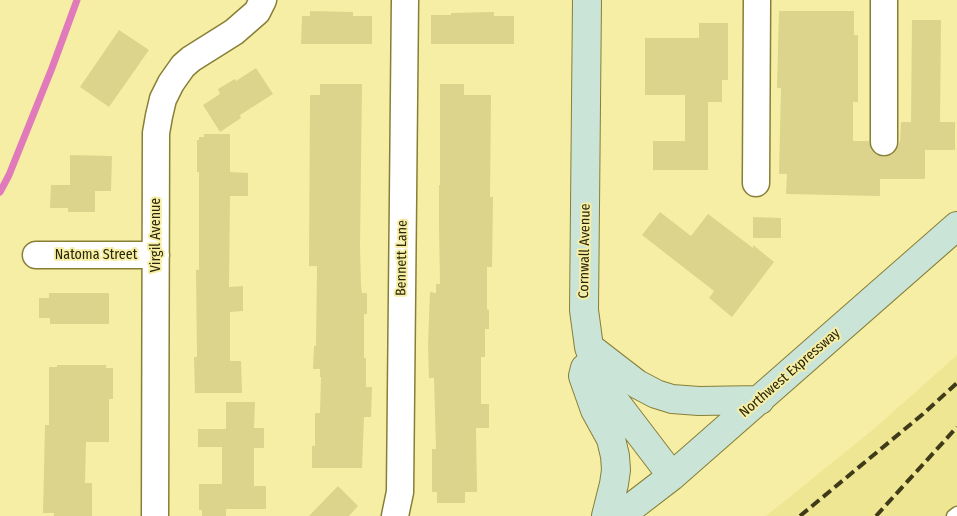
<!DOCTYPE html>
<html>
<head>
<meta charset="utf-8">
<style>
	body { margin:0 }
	canvas { display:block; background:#f6eea4 }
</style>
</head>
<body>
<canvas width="957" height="516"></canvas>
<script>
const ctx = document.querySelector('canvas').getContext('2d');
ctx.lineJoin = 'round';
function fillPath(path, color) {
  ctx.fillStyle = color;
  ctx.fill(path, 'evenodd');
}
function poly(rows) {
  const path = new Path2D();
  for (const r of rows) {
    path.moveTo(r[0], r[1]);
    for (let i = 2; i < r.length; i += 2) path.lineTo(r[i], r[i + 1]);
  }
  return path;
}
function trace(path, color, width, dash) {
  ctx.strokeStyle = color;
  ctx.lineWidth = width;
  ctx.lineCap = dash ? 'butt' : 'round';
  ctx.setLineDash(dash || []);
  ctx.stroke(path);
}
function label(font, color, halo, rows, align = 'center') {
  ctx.font = font + ' "Fira Sans Condensed",sans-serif';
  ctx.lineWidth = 4;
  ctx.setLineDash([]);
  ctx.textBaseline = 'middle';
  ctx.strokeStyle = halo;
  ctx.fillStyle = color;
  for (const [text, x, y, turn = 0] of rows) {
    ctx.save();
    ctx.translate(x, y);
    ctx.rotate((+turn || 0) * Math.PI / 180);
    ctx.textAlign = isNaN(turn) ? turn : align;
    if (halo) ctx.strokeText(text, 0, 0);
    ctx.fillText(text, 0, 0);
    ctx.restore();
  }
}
fillPath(poly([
	[957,355,957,516,766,516,875,428]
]), '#efe694');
trace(poly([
	[0,192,9,175,52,68,77,0]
]), '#e07aba', 7);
fillPath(poly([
	[310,11,353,12,353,16,372,16,372,44,301,44,302,16,310,16],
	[779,11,854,11,854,35,858,35,858,102,853,102,853,141,869,141,871,150,877,155,884,157,891,155,897,149,900,141,901,122,911,122,912,20,941,20,940,122,955,122,955,150,925,150,925,179,880,179,880,196,786,194,787,174,779,174,781,88,777,88],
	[494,12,494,16,514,16,514,44,431,44,431,15,451,15,451,13],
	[699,23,728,23,728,80,722,80,722,102,708,102,708,170,653,170,653,141,685,141,685,95,645,95,645,38,699,38],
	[119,30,149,50,109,107,80,87],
	[256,68,273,94,240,115,241,118,220,132,203,105,220,94,218,89,235,79,236,81],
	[320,84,362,84,360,246,361,285,362,293,367,293,367,314,364,314,364,358,366,358,366,387,372,387,371,417,364,417,362,468,312,468,312,446,315,446,315,413,320,413,321,377,320,377,320,369,313,369,314,346,316,346,317,266,309,266,310,95,320,95],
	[440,84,464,84,464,95,491,95,490,197,493,197,492,267,487,267,487,309,489,310,489,329,485,329,485,357,481,357,481,404,489,404,489,428,476,428,477,492,465,492,465,503,437,503,437,492,432,492,432,449,436,449,434,378,429,378,428,346,430,292,436,293,436,284,440,284,439,227,439,185,440,185],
	[204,134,230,134,230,172,248,173,248,196,230,196,229,287,243,286,243,311,230,312,230,361,241,361,242,393,195,393,194,357,197,357,196,270,199,270,199,172,197,172,197,140,199,140,199,137,204,137],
	[70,155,112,156,111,191,95,191,95,212,68,212,68,208,50,208,51,185,70,185],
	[660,212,691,236,708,214,753,248,753,245,774,262,732,317,709,298,714,291,642,235],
	[753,217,781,218,781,238,753,238],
	[49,293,109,293,109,324,50,324,50,318,39,318,39,298,49,298],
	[57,365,106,365,106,368,113,368,113,399,109,399,109,442,86,442,85,483,92,483,92,516,54,516,54,513,43,513,45,425,49,425,49,367,57,367],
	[226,402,255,402,254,428,264,428,264,448,254,448,254,486,266,486,266,509,226,509,226,516,202,516,202,510,199,510,199,484,222,484,222,447,198,447,198,429,226,429],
	[338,486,358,506,349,516,309,516]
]), '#dcd48c');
const lane = poly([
	[953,516,957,513]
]);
const street = poly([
	[884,0,884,142],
	[756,183,757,0],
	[36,255,156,255],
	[155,516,156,133,159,116,163,99,171,83,183,66,191,59,234,32,257,12,263,0],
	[395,516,400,492,405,0]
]);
const secondary = poly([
	[587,0,584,310,589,347,595,365,608,392,672,476],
	[589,347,637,384,656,394,672,399,699,401,760,400],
	[585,368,583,376,595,410,611,439,615,456,616,470,614,484,606,516],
	[620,516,672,476,957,226]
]);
trace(lane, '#877f37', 15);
trace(street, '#877f37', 29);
trace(secondary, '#877f37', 30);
trace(lane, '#fff', 12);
trace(street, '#fff', 26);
trace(secondary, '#cae4d8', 28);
trace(poly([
	[800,516,923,414,957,383],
	[876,516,957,427]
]), '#3f3a18', 4, [10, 5]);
label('14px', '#292507', '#f6eea4', [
	["Virgil Avenue",156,235,-90],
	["Cornwall Avenue",585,251,-89],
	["Natoma Street",96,255],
	["Bennett Lane",402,258,-89],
	["Northwest Expressway",790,373,-41]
]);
</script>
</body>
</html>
